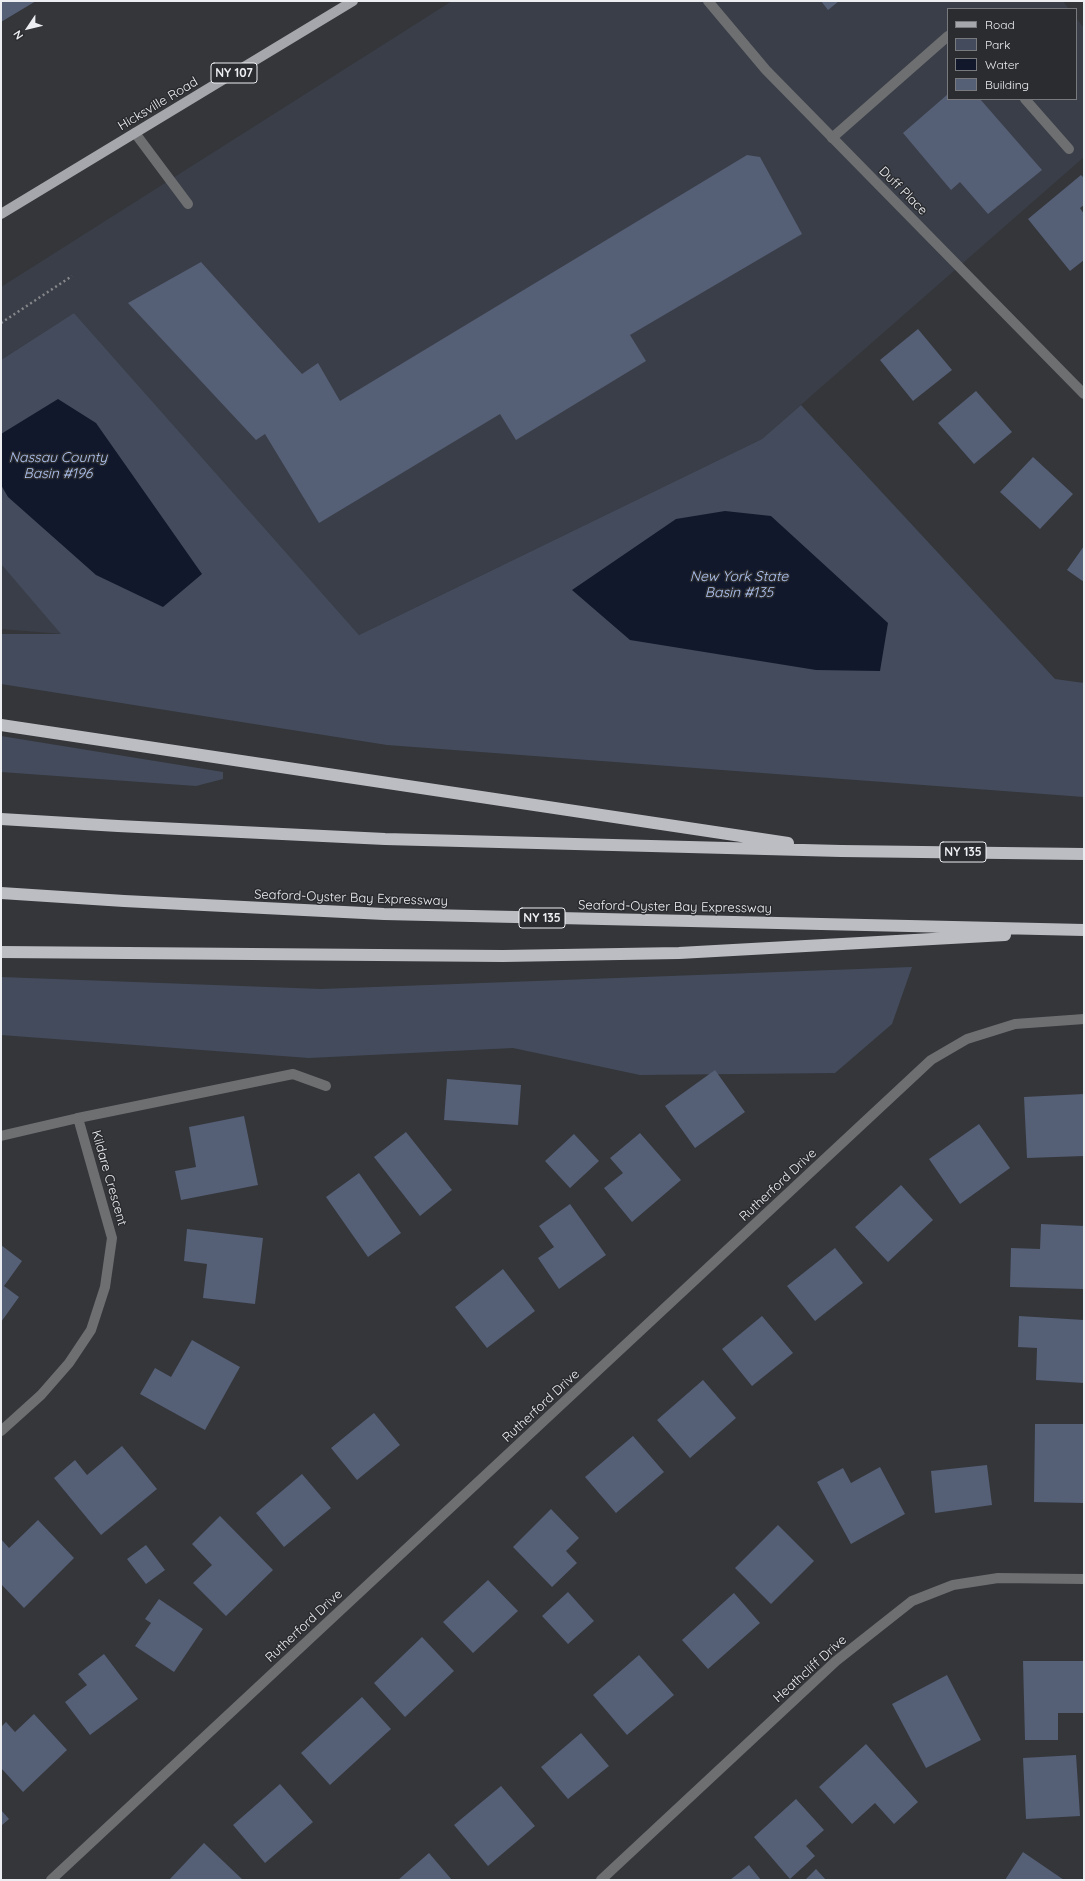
<!DOCTYPE html>
<html>
<head>
<meta charset="utf-8">
<style>
	body { margin:0 }
	#map { position:relative; width:1085px; height:1881px; overflow:hidden; background:#34363a; font-family:Quicksand,sans-serif }
	canvas { display:block }
	.frame { position:absolute; inset:0; border:2px solid #eceef1; pointer-events:none }
	.legend { position:absolute; left:947px; top:8px; width:130px; height:92px; box-sizing:border-box; background:#2a2c30; border:1px solid #787a7d; margin:0; padding:5px 7px; list-style:none; font-size:12px; color:#eceef1 }
	.legend li { display:flex; align-items:center; gap:8px; height:20px }
	.legend b { width:20px; border:1px solid #787a7d }
	.north { position:absolute; left:8px; top:8px; width:40px; height:40px; -webkit-text-stroke:3px #2a2c30; paint-order:stroke; rotate:235deg; font-size:11px; font-weight:700; line-height:16px; text-align:center; color:#eceef1 }
	.north::after { content:''; display:block; margin:auto; width:14px; height:18px; background:#eceef1; clip-path:polygon(50% 0,100% 100%,50% 72%,0 100%) }
</style>
</head>
<body>
<div id="map">
<canvas width="1085" height="1881"></canvas>
<div class="frame"></div>
<ul class="legend">
<li><b style="height:5px;background:#a5a7ac"></b>Road</li>
<li><b style="height:11px;background:#444b5c"></b>Park</li>
<li><b style="height:11px;background:#11182c"></b>Water</li>
<li><b style="height:11px;background:#555f76"></b>Building</li>
</ul>
<div class="north">N</div>
</div>
<script>
const ctx = document.querySelector('canvas').getContext('2d');
ctx.lineJoin = 'round';
function fillPath(path, color) {
  ctx.fillStyle = color;
  ctx.fill(path, 'evenodd');
}
function poly(rows) {
  const path = new Path2D();
  for (const r of rows) {
    path.moveTo(r[0], r[1]);
    for (let i = 2; i < r.length; i += 2) path.lineTo(r[i], r[i + 1]);
  }
  return path;
}
function trace(path, color, width, dash) {
  ctx.strokeStyle = color;
  ctx.lineWidth = width;
  ctx.lineCap = dash ? 'butt' : 'round';
  ctx.setLineDash(dash || []);
  ctx.stroke(path);
}
function label(font, color, halo, rows, align = 'center') {
  ctx.font = font + ' Quicksand,sans-serif';
  ctx.lineWidth = 3;
  ctx.setLineDash([]);
  ctx.textBaseline = 'middle';
  ctx.strokeStyle = halo;
  ctx.fillStyle = color;
  for (const [text, x, y, turn = 0] of rows) {
    ctx.save();
    ctx.translate(x, y);
    ctx.rotate((+turn || 0) * Math.PI / 180);
    ctx.textAlign = isNaN(turn) ? turn : align;
    if (halo) ctx.strokeText(text, 0, 0);
    ctx.fillText(text, 0, 0);
    ctx.restore();
  }
}
fillPath(poly([
	[452,1,1063,1,1069,9,948,9,948,99,1076,99,1076,18,1084,28,1084,157,762,439,359,635,74,313,1,360,1,287],
	[1,564,62,634,1,629]
]), '#3a3e48');
fillPath(poly([
	[74,313,359,635,762,439,801,405,1055,679,1084,683,1084,797,387,745,1,684,1,634,61,634,1,564,1,360],
	[1,736,223,772,223,779,196,786,1,772],
	[912,967,892,1024,835,1073,640,1075,513,1048,309,1058,1,1035,1,977,321,989]
]), '#444b5c');
fillPath(poly([
	[58,399,96,423,202,574,163,607,96,575,8,497,1,485,1,434],
	[725,511,771,516,888,623,880,671,816,670,630,640,572,590,676,519]
]), '#11182c');
fillPath(poly([
	[1,1,36,1,1,22],
	[821,1,839,1,828,10],
	[948,94,948,99,980,99,1042,170,988,214,960,182,951,190,903,133],
	[747,155,760,157,802,234,630,335,646,361,516,440,500,414,319,523,265,434,256,440,128,303,201,262,302,374,318,363,340,401],
	[1081,175,1084,178,1084,205,1080,208,1084,214,1084,260,1070,271,1028,219],
	[918,329,952,370,913,401,880,360],
	[976,391,1012,432,974,464,938,423],
	[1033,457,1073,494,1040,529,1000,492],
	[1084,546,1084,582,1067,570],
	[715,1070,745,1112,695,1148,665,1106],
	[447,1079,521,1085,518,1125,444,1120],
	[1084,1094,1084,1156,1027,1158,1024,1097],
	[244,1116,258,1185,181,1200,175,1171,196,1167,189,1127],
	[979,1124,1010,1168,960,1204,929,1159],
	[406,1132,452,1190,420,1216,374,1157],
	[640,1133,681,1180,632,1222,604,1188,623,1173,610,1158],
	[574,1134,599,1161,570,1188,545,1161],
	[359,1173,401,1233,368,1257,326,1197],
	[901,1185,933,1220,888,1262,855,1227],
	[570,1204,606,1255,559,1289,538,1258,554,1247,539,1226],
	[1041,1224,1084,1226,1084,1289,1010,1287,1011,1248,1040,1249],
	[187,1229,263,1238,255,1304,203,1298,207,1264,184,1261],
	[1,1245,22,1261,4,1286,19,1297,1,1322],
	[835,1248,863,1283,815,1321,787,1286],
	[503,1269,535,1311,487,1348,455,1307],
	[762,1316,793,1353,752,1386,722,1349],
	[1019,1316,1084,1320,1084,1383,1036,1380,1037,1348,1018,1347],
	[192,1340,240,1367,205,1430,140,1394,155,1368,171,1377],
	[703,1380,736,1418,690,1458,657,1420],
	[374,1413,400,1445,357,1480,331,1448],
	[1035,1424,1084,1424,1084,1503,1034,1502],
	[633,1436,664,1472,616,1513,585,1477],
	[122,1446,157,1489,101,1535,54,1478,75,1460,87,1475],
	[987,1465,992,1505,935,1513,931,1471],
	[880,1467,905,1514,851,1544,817,1482,843,1468,851,1483],
	[302,1474,331,1508,284,1547,256,1513],
	[551,1509,579,1538,566,1551,577,1563,552,1587,513,1547],
	[220,1516,273,1570,226,1616,193,1583,212,1565,192,1544],
	[38,1520,74,1558,24,1608,1,1584,1,1539,9,1548],
	[778,1525,814,1561,771,1604,735,1568],
	[146,1545,165,1570,146,1584,127,1559],
	[488,1580,518,1611,473,1653,443,1622],
	[568,1592,594,1621,568,1644,542,1616],
	[734,1593,760,1623,708,1669,682,1640],
	[159,1599,203,1629,174,1672,135,1646,151,1623,145,1619],
	[422,1637,454,1671,405,1717,374,1683],
	[104,1654,138,1699,90,1735,65,1702,87,1685,78,1674],
	[639,1655,674,1695,627,1735,593,1695],
	[1023,1661,1084,1661,1084,1713,1058,1713,1058,1740,1025,1740],
	[947,1675,981,1740,926,1768,892,1704],
	[362,1697,391,1729,330,1785,301,1753],
	[34,1714,67,1750,23,1792,1,1768,1,1727,6,1722,15,1732],
	[581,1733,609,1766,568,1799,541,1767],
	[866,1744,918,1802,894,1824,875,1803,852,1824,819,1787],
	[1076,1755,1080,1816,1026,1819,1023,1758],
	[280,1784,313,1822,265,1863,233,1825],
	[501,1786,535,1826,488,1866,454,1825],
	[796,1799,824,1830,806,1846,815,1856,790,1879,754,1837],
	[1,1810,9,1819,1,1826],
	[204,1843,243,1880,169,1880],
	[1023,1852,1064,1880,1005,1880],
	[429,1853,452,1880,398,1880],
	[749,1865,761,1880,730,1880],
	[816,1869,826,1880,805,1880]
]), '#555f76');
trace(poly([
	[1,323,72,276]
]), '#85878a', 2.5, [2, 3]);
trace(poly([
	[1025,99,1069,149],
	[135,133,188,204],
	[832,138,948,36],
	[78,1118,293,1074,326,1086]
]), '#6e6f71', 10);
trace(poly([
	[708,1,766,70,1084,394],
	[1,1136,78,1118,112,1238,105,1287,91,1330,69,1363,41,1395,1,1431],
	[51,1880,931,1060,967,1039,1015,1024,1084,1019],
	[601,1880,836,1661,912,1601,953,1585,998,1578,1084,1579]
]), '#6e6f71', 10);
trace(poly([
	[1,214,353,1]
]), '#a5a7ac', 10);
trace(poly([
	[1,725,788,843],
	[1,819,118,826,385,839,841,851,1084,854],
	[1,893,124,901,384,914,1084,930],
	[1,952,503,956,679,953,1005,935]
]), '#bbbdc3', 12);
for (const [x, y, w] of [
	[234,73,46],
	[963,852,46],
	[542,918,46]
]) {
  const box = new Path2D();
  box.roundRect(x - w / 2, y - 10, w, 20, 3);
  ctx.fillStyle = '#2a2c30';
  ctx.fill(box);
  trace(box, '#eceef1', 1);
}
label('bold 12px', '#eceef1', null, [
	["NY 107",234,73],
	["NY 135",963,852],
	["NY 135",542,918]
]);
label('13px', '#eceef1', '#2a2c30', [
	["Hicksville Road",158,104,-31],
	["Duff Place",903,191,45],
	["Seaford-Oyster Bay Expressway",351,898,2],
	["Seaford-Oyster Bay Expressway",675,907,1],
	["Kildare Crescent",109,1178,74],
	["Rutherford Drive",778,1185,-43],
	["Rutherford Drive",541,1406,-43],
	["Rutherford Drive",304,1626,-43],
	["Heathcliff Drive",810,1669,-42]
]);
label('italic 14px', '#b2c6f5', '#2a2c30', [
	["Nassau County",58,458],
	["Basin #196",58,474],
	["New York State",739,577],
	["Basin #135",739,593]
]);
</script>
</body>
</html>
